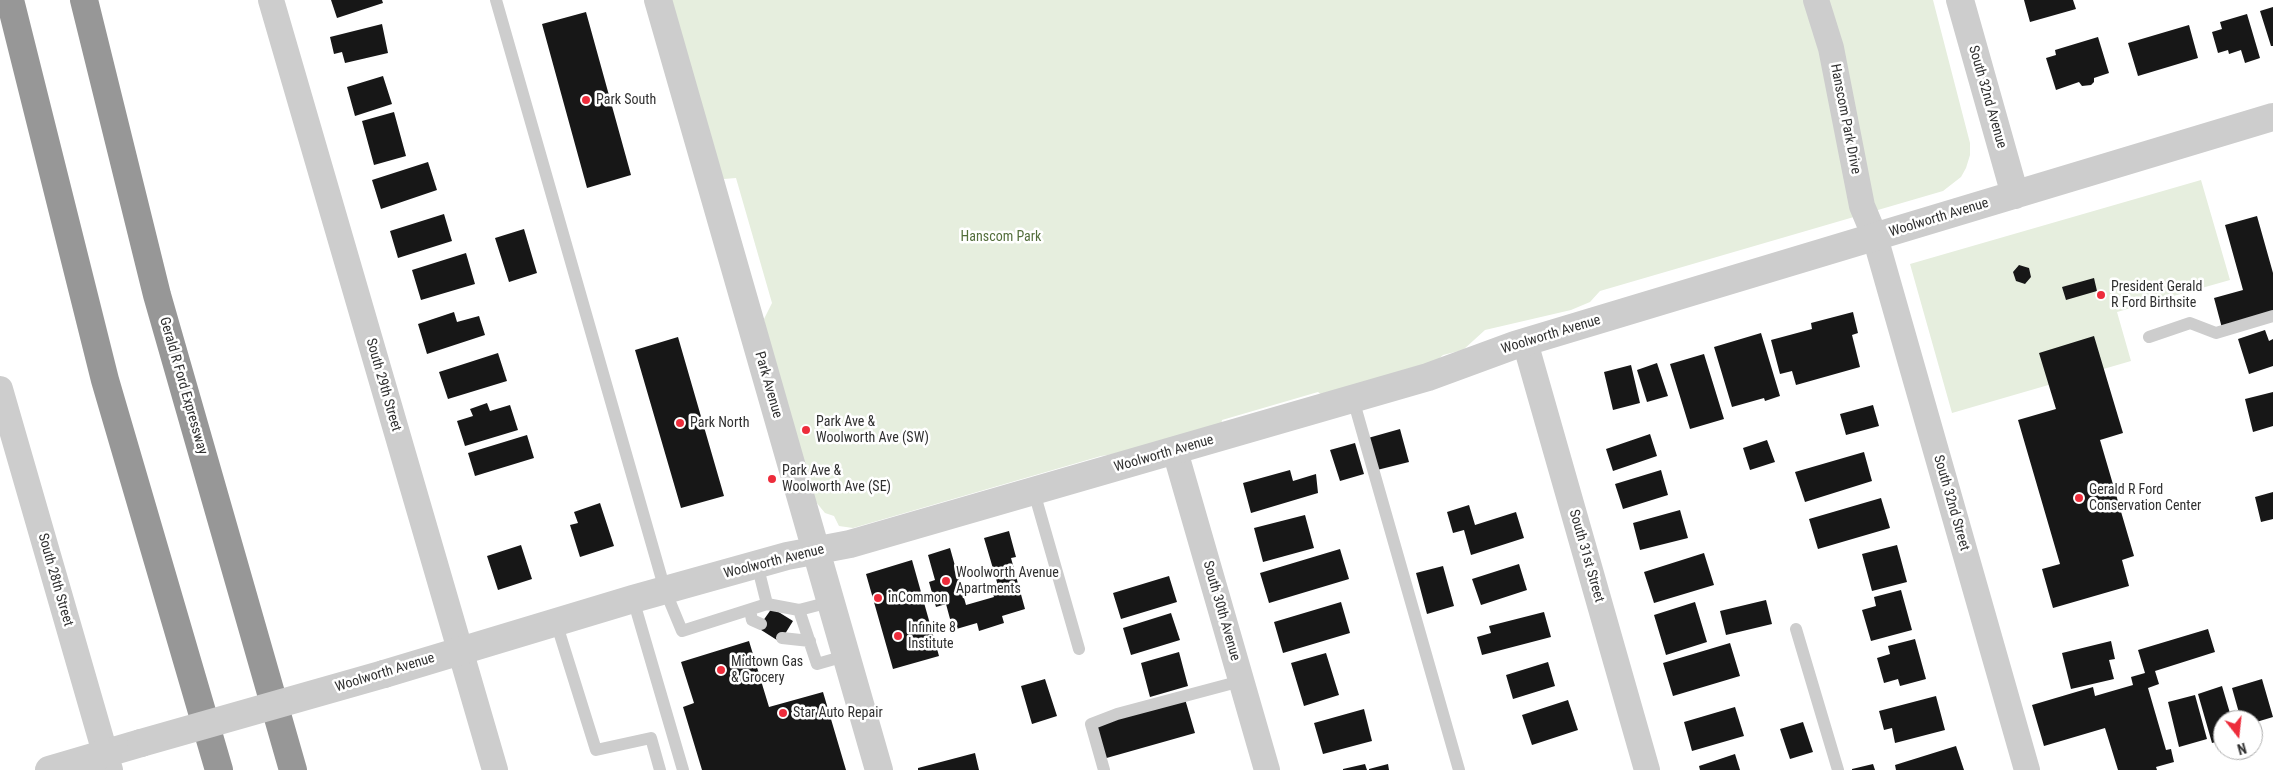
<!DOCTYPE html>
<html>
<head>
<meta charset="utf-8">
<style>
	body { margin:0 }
	#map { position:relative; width:2273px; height:770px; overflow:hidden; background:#fff; font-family:"Roboto Condensed",sans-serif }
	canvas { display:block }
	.north { position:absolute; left:2213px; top:710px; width:50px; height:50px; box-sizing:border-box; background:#fff; border:1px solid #acacac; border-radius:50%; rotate:164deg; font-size:14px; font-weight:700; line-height:20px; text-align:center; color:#303030 }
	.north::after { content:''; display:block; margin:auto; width:18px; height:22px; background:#ed2c3b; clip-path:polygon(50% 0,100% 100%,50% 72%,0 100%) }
</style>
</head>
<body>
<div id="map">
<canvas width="2273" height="770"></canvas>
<div class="north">N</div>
</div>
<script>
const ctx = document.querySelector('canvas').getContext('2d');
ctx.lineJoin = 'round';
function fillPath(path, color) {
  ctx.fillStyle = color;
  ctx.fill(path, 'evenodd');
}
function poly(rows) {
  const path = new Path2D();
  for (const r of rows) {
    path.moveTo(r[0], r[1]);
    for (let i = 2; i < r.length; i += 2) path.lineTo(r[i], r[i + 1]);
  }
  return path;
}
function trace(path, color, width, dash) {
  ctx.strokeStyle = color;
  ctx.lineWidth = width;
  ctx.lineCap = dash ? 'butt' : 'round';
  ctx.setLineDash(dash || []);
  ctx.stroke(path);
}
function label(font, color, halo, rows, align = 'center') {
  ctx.font = font + ' "Roboto Condensed",sans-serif';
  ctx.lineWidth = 5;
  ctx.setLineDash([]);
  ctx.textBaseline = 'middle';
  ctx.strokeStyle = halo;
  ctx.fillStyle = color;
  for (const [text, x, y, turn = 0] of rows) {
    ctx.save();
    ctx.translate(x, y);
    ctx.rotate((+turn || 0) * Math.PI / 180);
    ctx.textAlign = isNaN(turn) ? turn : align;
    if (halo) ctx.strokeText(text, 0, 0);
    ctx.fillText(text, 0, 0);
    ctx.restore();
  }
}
fillPath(poly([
	[668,0,1933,0,1970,143,1970,155,1966,168,1961,177,1943,191,1600,291,1590,302,1571,310,1485,330,1463,350,1443,355,1425,371,1322,395,1318,392,1222,420,1221,426,1127,452,1101,456,853,528,839,526,834,516,825,513,811,496,769,350,764,319,772,303,736,178,724,179,709,158],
	[2201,180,2230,280,2117,312,2131,361,1952,413,1910,264]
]), '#e6eede');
fillPath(poly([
	[331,0,382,0,383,3,337,18],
	[2024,0,2073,0,2076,9,2030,22],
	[2273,7,2273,46,2271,46,2260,11],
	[586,12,631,175,587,188,542,24],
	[2247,14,2260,58,2245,63,2241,50,2229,54,2228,50,2218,53,2212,32,2222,29,2220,22],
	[382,24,388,53,345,63,342,52,334,54,330,37],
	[2189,25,2198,58,2138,76,2128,43],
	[2098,37,2109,73,2094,78,2094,82,2091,85,2082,86,2079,82,2056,90,2046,58,2056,55,2055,50],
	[383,76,392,104,355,116,347,87],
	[394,112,406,156,374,165,362,121],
	[428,162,437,190,381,209,372,180],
	[444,214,452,241,398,258,390,231],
	[2257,216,2273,273,2273,313,2222,328,2214,298,2243,290,2225,225],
	[524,229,537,273,509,282,495,238],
	[466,253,475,284,421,300,412,270],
	[2019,265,2029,268,2031,277,2025,284,2016,281,2013,272],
	[2094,278,2097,291,2066,300,2062,287],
	[454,312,457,322,479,316,485,335,427,354,418,324],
	[1853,312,1858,333,1852,335,1860,367,1796,385,1792,371,1780,374,1771,340,1812,329,1811,323],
	[2265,330,2269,341,2273,339,2273,366,2249,374,2238,339],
	[1761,333,1780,396,1765,401,1764,398,1732,407,1714,347],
	[2094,336,2123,433,2100,440,2134,556,2122,560,2129,586,2053,608,2042,569,2060,564,2018,420,2056,409,2039,353],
	[678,337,724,496,681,508,635,350],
	[498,353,507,381,448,399,439,372],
	[1704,354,1724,419,1690,429,1670,364],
	[1657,363,1668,396,1647,402,1637,370],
	[1631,365,1640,403,1613,410,1604,372],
	[2273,392,2273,426,2253,432,2245,399],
	[487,403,490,411,510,405,518,430,465,446,457,421,473,416,470,409],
	[1873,405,1879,426,1846,435,1840,414],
	[1400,429,1409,462,1377,470,1368,438],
	[1650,434,1657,456,1613,471,1606,449],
	[527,435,534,458,475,476,468,453],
	[1767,440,1775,462,1750,470,1743,448],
	[1355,443,1364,474,1340,481,1330,450],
	[1864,452,1872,481,1805,502,1795,472],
	[1290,470,1293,481,1316,474,1318,493,1251,513,1243,483],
	[1661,470,1668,495,1623,509,1615,484],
	[2273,492,2273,519,2261,522,2255,497],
	[1881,498,1890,528,1818,549,1809,519],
	[600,503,614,546,580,557,570,525,578,523,574,512],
	[1469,505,1475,525,1516,512,1524,538,1471,555,1464,530,1453,533,1447,512],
	[1680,510,1688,538,1640,550,1633,523],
	[1305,515,1314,548,1263,562,1254,528],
	[1009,531,1016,557,1011,558,1025,609,1002,616,1004,623,979,631,977,623,953,630,946,604,936,607,929,582,935,580,928,555,950,548,966,605,994,597,992,591,999,589,984,538],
	[521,545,532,579,498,590,487,556],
	[1897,545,1907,582,1872,591,1862,554],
	[1340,549,1349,579,1269,603,1260,573],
	[1704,553,1714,585,1654,603,1644,572],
	[912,560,939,656,893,669,866,574],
	[1519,564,1527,590,1481,605,1472,579],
	[1443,566,1454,606,1427,614,1416,573],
	[1169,576,1177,602,1121,619,1113,593],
	[1901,590,1912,630,1871,641,1862,610,1876,606,1874,597],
	[1766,600,1772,624,1726,635,1720,611],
	[1341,602,1350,633,1283,653,1274,622],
	[1695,602,1707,642,1666,655,1654,615],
	[772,608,793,621,780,642,758,628],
	[1544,612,1551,637,1482,655,1477,637,1491,633,1489,626],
	[1171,613,1180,640,1131,655,1123,628],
	[2208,629,2215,652,2155,671,2159,684,2148,688,2166,750,2171,749,2174,762,2156,767,2157,770,2118,770,2105,728,2044,746,2032,705,2093,687,2095,696,2133,685,2131,677,2145,673,2138,650],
	[1915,639,1926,679,1900,686,1898,679,1884,683,1877,658,1890,654,1888,646],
	[749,641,769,707,823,692,846,770,702,770,683,707,694,703,681,662],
	[2111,641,2115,659,2109,660,2114,679,2071,689,2062,653],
	[1730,643,1740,676,1673,696,1663,663],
	[1179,652,1188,686,1150,697,1141,663],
	[1326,653,1339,695,1304,706,1291,663],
	[1548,662,1555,686,1513,699,1506,675],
	[1045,679,1057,716,1032,724,1021,686],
	[2262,679,2273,717,2253,723,2253,720,2241,720,2232,688],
	[2222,686,2232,720,2223,720,2223,740,2212,743,2198,694],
	[2195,695,2207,739,2179,747,2168,702],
	[1936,696,1945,730,1895,743,1892,728,1884,730,1879,711],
	[1185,699,1195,733,1103,759,1094,725],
	[1568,700,1578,730,1532,745,1522,715],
	[1735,707,1744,736,1692,751,1684,722],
	[1364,709,1372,741,1323,754,1314,723],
	[1803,722,1813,752,1790,759,1780,729],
	[1956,746,1964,770,1896,770,1895,765],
	[975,753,979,770,918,770,918,768],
	[1735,754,1740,770,1700,770,1699,766],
	[1365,764,1367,770,1343,770,1343,769],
	[1388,764,1389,770,1369,770,1369,769],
	[1873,764,1875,770,1852,770,1852,769]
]), '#171717');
trace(poly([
	[496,0,665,590,682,631,767,604,757,564],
	[2149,337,2190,323,2216,333,2273,316],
	[1353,399,1459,770],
	[1034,492,1079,649],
	[633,599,683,770],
	[830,602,799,610,817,664,845,656],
	[767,604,799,610],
	[750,610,752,620,761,624],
	[556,622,596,750,651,738,660,770],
	[1796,629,1838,770],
	[782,638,810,641],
	[1104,770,1091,724,1117,714,1241,681]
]), '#cdcdcd', 12);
trace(poly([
	[271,0,495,770],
	[1816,0,1831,48,1862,206,1875,237,2027,770],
	[1525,342,1647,770],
	[0,389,110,770],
	[1175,451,1267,770]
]), '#cdcdcd', 26);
trace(poly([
	[658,0,879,770],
	[1960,0,2015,195],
	[384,674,633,599,787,556,850,544,1428,377,1515,345,2273,117],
	[49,770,141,743]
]), '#cdcdcd', 28);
trace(poly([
	[10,0,105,380,219,770],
	[84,0,157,295,293,770]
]), '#979797', 28);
trace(poly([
	[141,743,384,674]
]), '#cdcdcd', 28);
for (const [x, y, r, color] of [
	[586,100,5,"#ed2c3b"],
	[2101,295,5,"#ed2c3b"],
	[680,423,5,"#ed2c3b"],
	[806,430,5,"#ed2c3b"],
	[772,479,5,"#ed2c3b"],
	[2079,498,5,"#ed2c3b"],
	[946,581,5,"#ed2c3b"],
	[878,598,5,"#ed2c3b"],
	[898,636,5,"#ed2c3b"],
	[721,670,5,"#ed2c3b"],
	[783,713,5,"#ed2c3b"]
]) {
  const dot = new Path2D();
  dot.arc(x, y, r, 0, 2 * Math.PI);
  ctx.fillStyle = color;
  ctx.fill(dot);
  trace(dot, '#fff', 2);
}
label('14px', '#303030', '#fff', [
	["South 32nd Avenue",1987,97,74],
	["Hanscom Park Drive",1845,119,79],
	["Woolworth Avenue",1939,218,-17],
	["Woolworth Avenue",1551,335,-17],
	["South 29th Street",383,385,74],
	["Park Avenue",768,385,74],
	["Gerald R Ford Expressway",183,386,74],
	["Woolworth Avenue",1164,454,-16],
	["South 32nd Street",1951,503,74],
	["South 31st Street",1586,556,74],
	["Woolworth Avenue",774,562,-14],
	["South 28th Street",55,580,74],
	["South 30th Avenue",1221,611,74],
	["Woolworth Avenue",385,673,-17]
]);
label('14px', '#303030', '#fff', [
	["Park South",596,100],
	["President Gerald",2111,287],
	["R Ford Birthsite",2111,303],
	["Park Ave &",816,422],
	["Woolworth Ave (SW)",816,438],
	["Park North",690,423],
	["Park Ave &",782,471],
	["Woolworth Ave (SE)",782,487],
	["Gerald R Ford",2089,490],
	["Conservation Center",2089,506],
	["Woolworth Avenue",956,573],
	["Apartments",956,589],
	["inCommon",888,598],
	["Infinite 8",908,628],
	["Institute",908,644],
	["Midtown Gas",731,662],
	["& Grocery",731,678],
	["Star Auto Repair",793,713]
], 'left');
label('14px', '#536e3b', '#fff', [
	["Hanscom Park",1001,237]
]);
</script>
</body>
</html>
